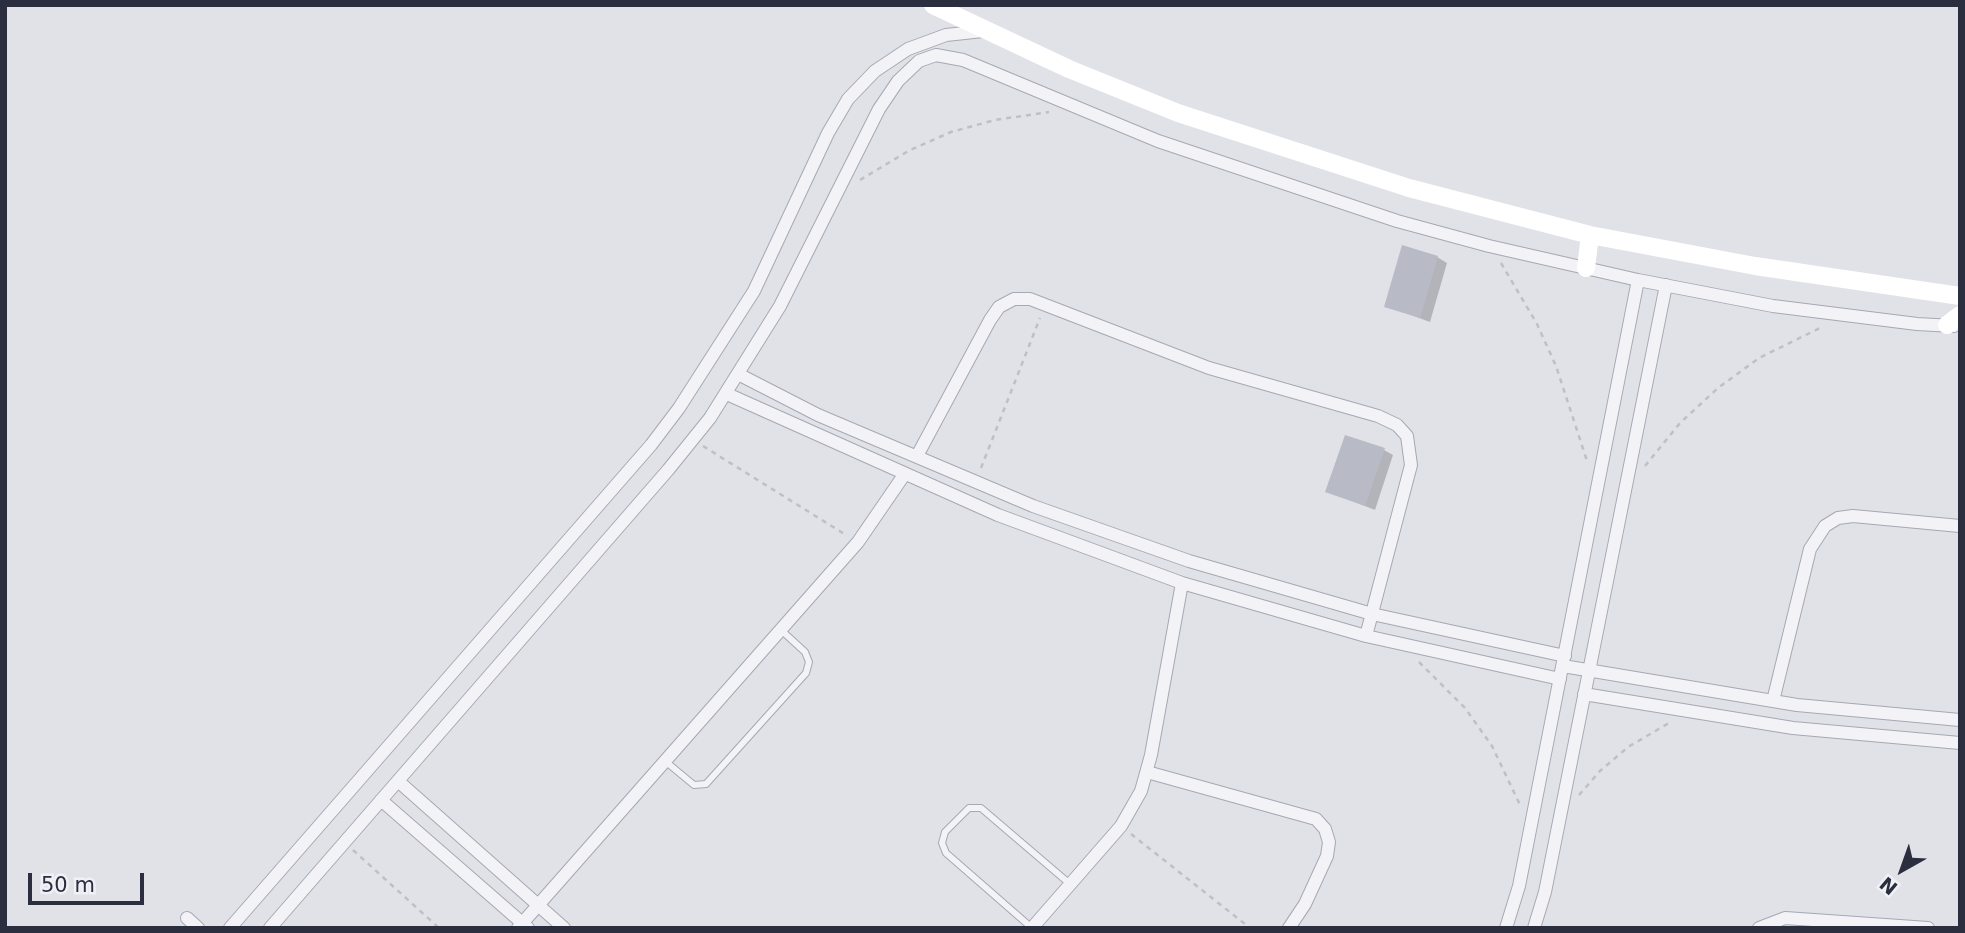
<!DOCTYPE html>
<html>
<head>
<meta charset="utf-8">
<style>
	body { margin:0 }
	#map { position:relative; width:1965px; height:933px; overflow:hidden; background:#e0e2e8; font-family:"DejaVu Sans",sans-serif }
	canvas { display:block }
	.frame { position:absolute; inset:0; border:7px solid #2a2e3f; pointer-events:none }
	.north { position:absolute; left:1867px; top:835px; width:70px; height:70px; -webkit-text-stroke:5px #eff1f6; paint-order:stroke; rotate:220deg; font-size:19px; font-weight:700; line-height:28px; text-align:center; color:#2a2e3f }
	.north::after { content:''; display:block; margin:auto; width:24px; height:32px; background:#2a2e3f; clip-path:polygon(50% 0,100% 100%,50% 72%,0 100%) }
	.scale { position:absolute; left:28px; top:873px; width:116px; height:32px; box-sizing:border-box; border:4px solid #2a2e3f; border-top:0; padding-left:9px; font-size:21px; line-height:24px; white-space:nowrap; color:#2a2e3f; -webkit-text-stroke:5px #eff1f6; paint-order:stroke }
</style>
</head>
<body>
<div id="map">
<canvas width="1965" height="933"></canvas>
<div class="frame"></div>
<div class="north">N</div>
<div class="scale">50 m</div>
</div>
<script>
const ctx = document.querySelector('canvas').getContext('2d');
ctx.lineJoin = 'round';
function fillPath(path, color) {
  ctx.fillStyle = color;
  ctx.fill(path, 'evenodd');
}
function poly(rows) {
  const path = new Path2D();
  for (const r of rows) {
    path.moveTo(r[0], r[1]);
    for (let i = 2; i < r.length; i += 2) path.lineTo(r[i], r[i + 1]);
  }
  return path;
}
function trace(path, color, width, dash) {
  ctx.strokeStyle = color;
  ctx.lineWidth = width;
  ctx.lineCap = dash ? 'butt' : 'round';
  ctx.setLineDash(dash || []);
  ctx.stroke(path);
}
fillPath(poly([
	[1437,257,1447,263,1430,322,1386,306],
	[1384,450,1393,455,1375,510,1327,491]
]), '#0003');
fillPath(poly([
	[1402,245,1438,256,1420,318,1384,307],
	[1345,435,1385,448,1365,506,1325,492]
]), '#b8bbc5');
const lane = poly([
	[665,761,694,785,706,784,806,673,809,662,805,652,781,630],
	[1032,928,946,853,942,843,945,832,969,808,981,808,1070,884]
]);
const street = poly([
	[740,375,818,415,1033,506,1189,561,1372,614,1565,656],
	[727,394,998,515,1182,583,1366,636,1560,679],
	[917,456,990,320,999,307,1014,299,1030,299,1209,368,1378,416,1397,425,1407,436,1411,465,1366,636],
	[1563,666,1797,705,1960,720],
	[1584,694,1793,728,1960,743],
	[1773,701,1810,549,1825,526,1838,518,1853,516,1960,526],
	[1147,772,1316,819,1325,829,1329,842,1327,856,1305,904,1289,928],
	[398,781,564,928],
	[381,800,528,928],
	[187,918,198,928],
	[230,928,651,445,679,408,754,291,828,133,848,99,875,71,908,49,946,35,983,31],
	[270,928,668,470,710,418,780,306,879,109,898,81,919,61,936,55,963,60,1158,141,1397,221,1489,246,1638,280,1773,306,1917,324,1954,326],
	[518,928,858,542,904,475],
	[1032,928,1121,826,1141,791,1151,755,1182,583],
	[1506,928,1519,886,1638,280],
	[1534,928,1545,892,1666,285],
	[1759,928,1785,918,1928,928]
]);
trace(lane, '#a6a8b2', 8);
trace(street, '#a6a8b2', 14);
trace(poly([
	[860,180,910,150,951,132,995,120,1049,112],
	[1501,263,1537,324,1556,366,1587,461],
	[703,446,846,535],
	[1645,466,1680,423,1718,388,1759,358,1822,327],
	[981,468,1040,318],
	[1419,662,1465,708,1492,746,1521,807],
	[1579,795,1600,771,1628,747,1669,723],
	[1131,834,1250,928],
	[353,850,439,928]
]), '#bfc0c7', 2.5, [5, 5]);
trace(lane, '#f3f3f7', 6);
trace(street, '#f3f3f7', 12);
trace(poly([
	[933,5,1069,69,1178,113,1409,188,1590,235,1755,266,1960,296],
	[1586,268,1590,235],
	[1947,325,1960,315]
]), '#fff', 18);
</script>
</body>
</html>
